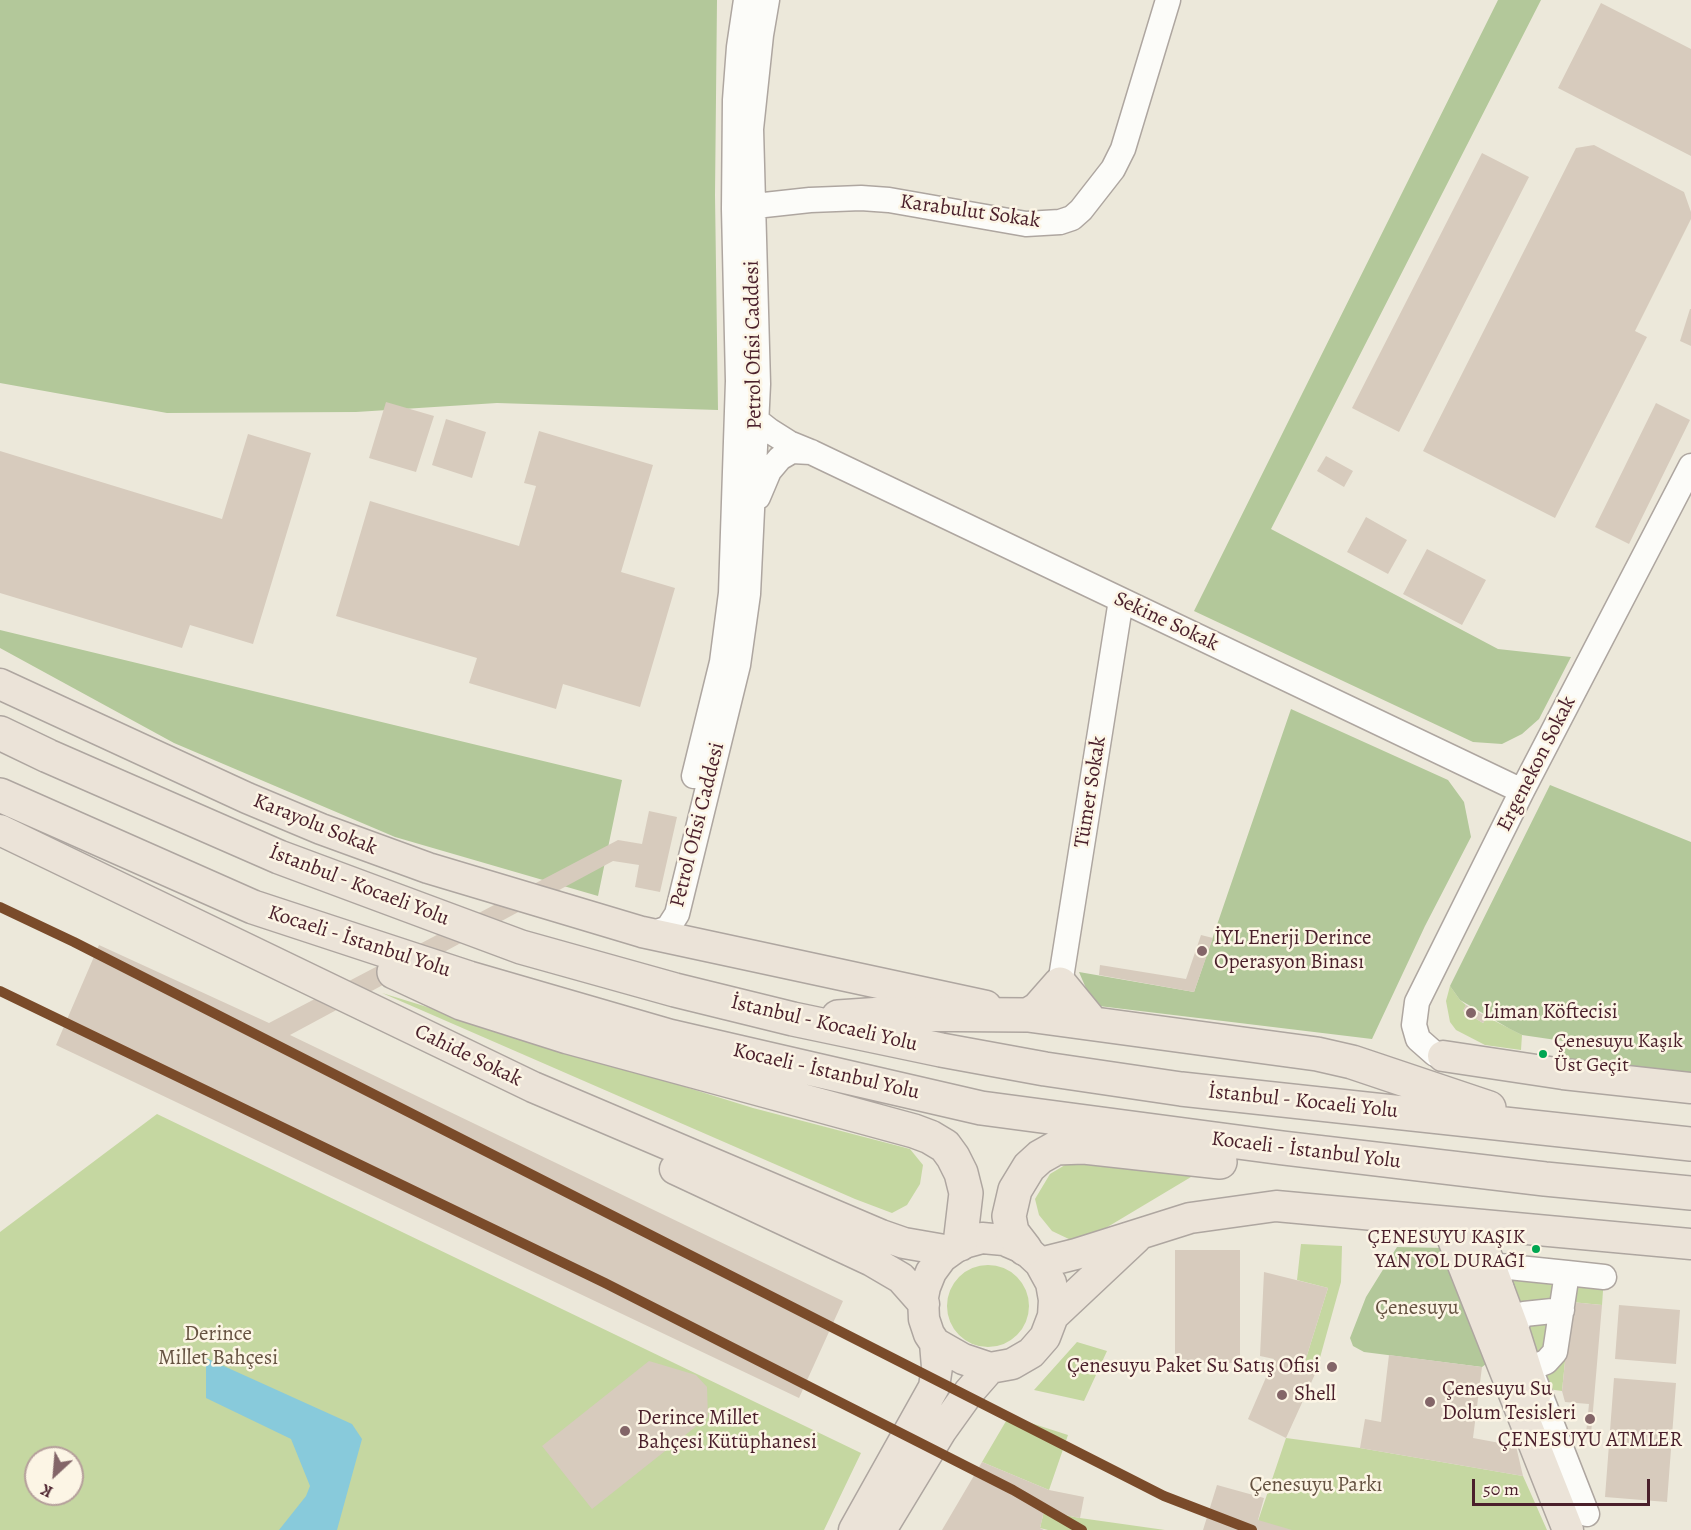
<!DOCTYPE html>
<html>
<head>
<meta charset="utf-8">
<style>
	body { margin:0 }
	#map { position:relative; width:1691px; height:1530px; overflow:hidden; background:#ece8da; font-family:Alegreya,serif }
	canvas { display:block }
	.north { position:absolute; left:24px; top:1446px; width:60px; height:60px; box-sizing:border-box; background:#fcf5e5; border:2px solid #b59f9b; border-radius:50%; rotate:206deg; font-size:16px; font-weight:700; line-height:24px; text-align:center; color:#4a1f2b }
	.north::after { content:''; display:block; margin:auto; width:21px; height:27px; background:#836568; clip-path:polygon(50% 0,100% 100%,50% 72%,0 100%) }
	.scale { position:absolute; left:1472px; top:1479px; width:178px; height:27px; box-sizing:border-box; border:3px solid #4a1f2b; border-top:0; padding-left:8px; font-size:18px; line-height:21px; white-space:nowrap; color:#4a1f2b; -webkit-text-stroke:4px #fcf5e5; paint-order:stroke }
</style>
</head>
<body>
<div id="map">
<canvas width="1691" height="1530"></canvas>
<div class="north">K</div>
<div class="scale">50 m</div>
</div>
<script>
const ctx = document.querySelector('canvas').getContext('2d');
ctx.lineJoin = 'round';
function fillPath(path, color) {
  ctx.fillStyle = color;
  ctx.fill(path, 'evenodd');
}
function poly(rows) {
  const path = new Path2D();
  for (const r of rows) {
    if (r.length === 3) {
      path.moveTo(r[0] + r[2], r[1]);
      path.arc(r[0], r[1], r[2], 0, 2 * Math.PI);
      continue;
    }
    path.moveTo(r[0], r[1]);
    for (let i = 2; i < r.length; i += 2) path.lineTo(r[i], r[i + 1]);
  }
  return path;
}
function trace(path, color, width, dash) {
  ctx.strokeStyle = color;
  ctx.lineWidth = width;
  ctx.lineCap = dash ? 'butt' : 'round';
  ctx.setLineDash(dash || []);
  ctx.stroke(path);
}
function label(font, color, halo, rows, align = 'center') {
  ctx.font = font + ' Alegreya,serif';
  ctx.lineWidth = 5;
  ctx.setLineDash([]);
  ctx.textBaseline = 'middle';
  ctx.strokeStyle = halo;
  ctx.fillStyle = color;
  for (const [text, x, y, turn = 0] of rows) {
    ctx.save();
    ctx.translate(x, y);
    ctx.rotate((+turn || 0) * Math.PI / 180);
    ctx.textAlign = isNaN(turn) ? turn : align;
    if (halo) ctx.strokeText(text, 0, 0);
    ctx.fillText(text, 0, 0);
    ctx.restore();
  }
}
fillPath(poly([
	[1450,986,1460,1000,1466,1005,1463,1011,1483,1023,1487,1017,1522,1035,1521,1050,1485,1045,1456,1030,1450,1022,1446,1001],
	[382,993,753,1108,910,1149,923,1165,920,1184,907,1205,892,1213,855,1199],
	[157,1114,861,1453,824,1530,0,1530,0,1232],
	[36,1458,72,1458,72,1494,36,1494],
	[1091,1158,1202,1174,1191,1177,1089,1238,1073,1241,1052,1231,1039,1215,1035,1199,1050,1174,1070,1162],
	[1301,1244,1342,1246,1341,1282,1316,1372,1303,1368,1328,1288,1297,1280],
	[988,1306,41],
	[1499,1266,1604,1277,1602,1305,1571,1302,1562,1391,1533,1387],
	[1077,1342,1107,1351,1084,1401,1034,1390],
	[1009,1416,1068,1435,1049,1490,982,1462],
	[1286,1438,1360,1448,1523,1476,1547,1530,1255,1530],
	[1044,1511,1080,1518,1165,1530,1048,1530,1040,1528]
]), '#c5d7a1');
fillPath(poly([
	[0,0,717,0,715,195,718,410,497,403,356,412,167,413,0,383],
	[1498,0,1541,0,1271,529,1498,649,1571,657,1539,719,1522,734,1502,744,1473,742,1194,611],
	[0,630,622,780,598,896,395,837,174,743,0,648],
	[1291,709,1448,780,1464,802,1471,837,1425,926,1372,1039,1099,1006,1088,993,1079,972,1194,992],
	[1550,785,1691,842,1691,1073,1561,1059,1563,1041,1522,1035,1510,1029,1460,1000,1450,986],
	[1397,1247,1444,1248,1489,1362,1482,1367,1364,1352,1353,1346,1350,1338,1366,1297]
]), '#b3c89a');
fillPath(poly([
	[206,1358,352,1424,362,1439,337,1530,279,1530,306,1496,310,1486,291,1439,206,1398]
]), '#88cadb');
fillPath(poly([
	[1601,3,1691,49,1691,156,1558,88],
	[1594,145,1684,192,1691,212,1691,219,1635,331,1647,337,1555,518,1423,451,1576,148],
	[1482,153,1529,177,1399,432,1352,408],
	[1690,309,1691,309,1691,346,1680,341],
	[386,402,434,416,416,472,369,458],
	[1656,403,1690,420,1629,544,1595,527],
	[446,419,486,432,472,478,432,465],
	[539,431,653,465,621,572,675,588,640,707,563,684,556,709,469,683,477,658,336,616,370,501,519,546,536,486,524,483],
	[248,434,311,453,253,644,190,625,182,648,0,593,0,451,222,519],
	[1326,456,1353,471,1344,487,1317,471],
	[1366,517,1407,540,1388,574,1347,552],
	[1427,549,1486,580,1462,625,1403,594],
	[649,811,677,817,660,892,635,887,639,865,613,861,290,1035,843,1301,799,1398,56,1045,99,945,269,1023,618,840,642,844],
	[1201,935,1213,938,1194,992,1099,975,1100,965,1186,979],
	[1466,1005,1487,1017,1483,1023,1463,1011],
	[1175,1250,1240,1250,1240,1363,1175,1362],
	[1264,1272,1328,1288,1303,1368,1316,1372,1286,1438,1248,1419,1274,1359,1260,1356],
	[1571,1302,1602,1305,1591,1434,1586,1434,1589,1404,1565,1402,1562,1391],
	[1619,1305,1680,1310,1676,1364,1615,1359],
	[1389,1355,1482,1367,1473,1438,1516,1446,1523,1476,1360,1448,1365,1419,1381,1422],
	[649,1361,696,1375,707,1387,708,1417,592,1509,542,1446],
	[1614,1378,1676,1383,1667,1502,1605,1497],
	[982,1462,1049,1490,1084,1497,1080,1518,1044,1511,1040,1528,1044,1530,942,1530],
	[1217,1485,1264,1498,1258,1520,1292,1530,1203,1530]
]), '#d7cbbd');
const minor = poly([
	[737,208,810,200,861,198,889,200,1026,224,1060,222,1072,218,1081,210,1113,169,1123,149,1168,0],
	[751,411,756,420,770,431,789,443,811,452,1522,791],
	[758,497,769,471,780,458,792,451,811,452],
	[694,776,722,662,731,593,738,381,734,209,735,100,739,47,746,0],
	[645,932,654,933,668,928,677,914,738,665,748,594,758,384,751,129,761,35,767,0],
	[1060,984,1121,600],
	[1443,1056,1435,1054,1418,1039,1414,1025,1417,1002,1522,791,1691,466],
	[1502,1290,1498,1278,1499,1266,1567,1273],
	[1513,1327,1524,1314,1562,1310],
	[1525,1370,1546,1362,1555,1352,1567,1273,1604,1277],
	[1533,1376,1587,1514]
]);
const major = poly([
	[0,684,247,798,321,829,428,868,642,932,986,1006],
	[0,830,533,1087,881,1235,904,1243,950,1251],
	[1443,1056,1563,1074,1691,1088],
	[675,1169,872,1261,901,1278,924,1304],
	[1446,1222,1568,1530],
	[1475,1225,1513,1327,1535,1397],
	[982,1238,1004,1240,1025,1249,1040,1263,1051,1283,1054,1300,1053,1316,1045,1337,1031,1353,1012,1364,990,1368,963,1359,935,1343,929,1334,924,1319,923,1297,925,1287,931,1272,942,1257,960,1244,982,1238],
	[1040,1263,1076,1254,1190,1218,1276,1206,1691,1244],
	[1053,1316,1136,1238],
	[854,1530,934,1387,937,1367,935,1343],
	[881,1530,941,1431,969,1392,990,1368]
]);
const highway = poly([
	[0,733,48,756,279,857,521,947,675,990,793,1019,941,1050,1045,1069,1181,1089,1691,1144],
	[0,795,253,907,469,978,669,1036,981,1108,1283,1148,1545,1179,1691,1193],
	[394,972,461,1003,568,1037,914,1131,930,1137,945,1146,953,1157,961,1173,966,1193,960,1244],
	[1028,1015,1038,1009,1060,984,1092,1023],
	[838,1017,882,1014,1028,1015,1317,1054,1352,1062,1489,1108],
	[1025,1249,1012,1232,1009,1216,1015,1190,1029,1167,1040,1157,1056,1148,1084,1147,1220,1162]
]);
trace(minor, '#aea6a0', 27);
trace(major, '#aea6a0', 33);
trace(highway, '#aea6a0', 36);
trace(minor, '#fcfcf9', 24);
trace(major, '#ebe3d8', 30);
trace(highway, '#ebe3d8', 33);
trace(poly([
	[0,907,74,942,1164,1496,1252,1530],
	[0,991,605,1283,1013,1490,1082,1530]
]), '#7a4b2a', 10);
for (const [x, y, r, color] of [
	[1202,951,6,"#836568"],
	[1471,1013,6,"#836568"],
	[1543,1054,5,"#00a651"],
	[1536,1249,5,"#00a651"],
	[1332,1367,6,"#836568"],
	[1282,1395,6,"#836568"],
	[1430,1402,6,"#836568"],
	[1590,1419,6,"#836568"],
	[625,1431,6,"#836568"]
]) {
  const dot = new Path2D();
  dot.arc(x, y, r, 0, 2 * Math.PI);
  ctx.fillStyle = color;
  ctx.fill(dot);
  trace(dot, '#fcf5e5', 2);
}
label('20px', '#4a1f2b', '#fcf5e5', [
	["Çenesuyu Kaşık",1554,1042],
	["Üst Geçit",1554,1066],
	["ÇENESUYU KAŞIK",1525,1238,"right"],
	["YAN YOL DURAĞI",1525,1262,"right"]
], 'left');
label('21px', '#4a1f2b', '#fcf5e5', [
	["Karabulut Sokak",970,212,8],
	["Petrol Ofisi Caddesi",754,345,-91],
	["Sekine Sokak",1166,622,25],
	["Ergenekon Sokak",1537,764,-63],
	["Tümer Sokak",1091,792,-81],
	["Karayolu Sokak",315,825,22],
	["Petrol Ofisi Caddesi",698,825,-76],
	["İstanbul - Kocaeli Yolu",359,886,21],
	["Kocaeli - İstanbul Yolu",359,942,18],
	["İstanbul - Kocaeli Yolu",824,1024,13],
	["Cahide Sokak",468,1056,26],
	["Kocaeli - İstanbul Yolu",826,1072,13],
	["İstanbul - Kocaeli Yolu",1303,1102,6],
	["Kocaeli - İstanbul Yolu",1306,1151,7]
]);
label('21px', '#4a1f2b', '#fcf5e5', [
	["İYL Enerji Derince",1214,939],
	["Operasyon Binası",1214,963],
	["Liman Köftecisi",1483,1013],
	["Çenesuyu Paket Su Satış Ofisi",1320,1367,"right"],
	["Çenesuyu Su",1442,1390],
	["Dolum Tesisleri",1442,1414],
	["Shell",1294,1395],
	["Derince Millet",637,1419],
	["Bahçesi Kütüphanesi",637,1443],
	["ÇENESUYU ATMLER",1590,1441,"center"]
], 'left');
label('21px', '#655241', '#fcf5e5', [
	["Çenesuyu",1417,1309],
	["Derince",218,1335],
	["Millet Bahçesi",218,1359],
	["Çenesuyu Parkı",1316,1486]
]);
</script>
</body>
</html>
